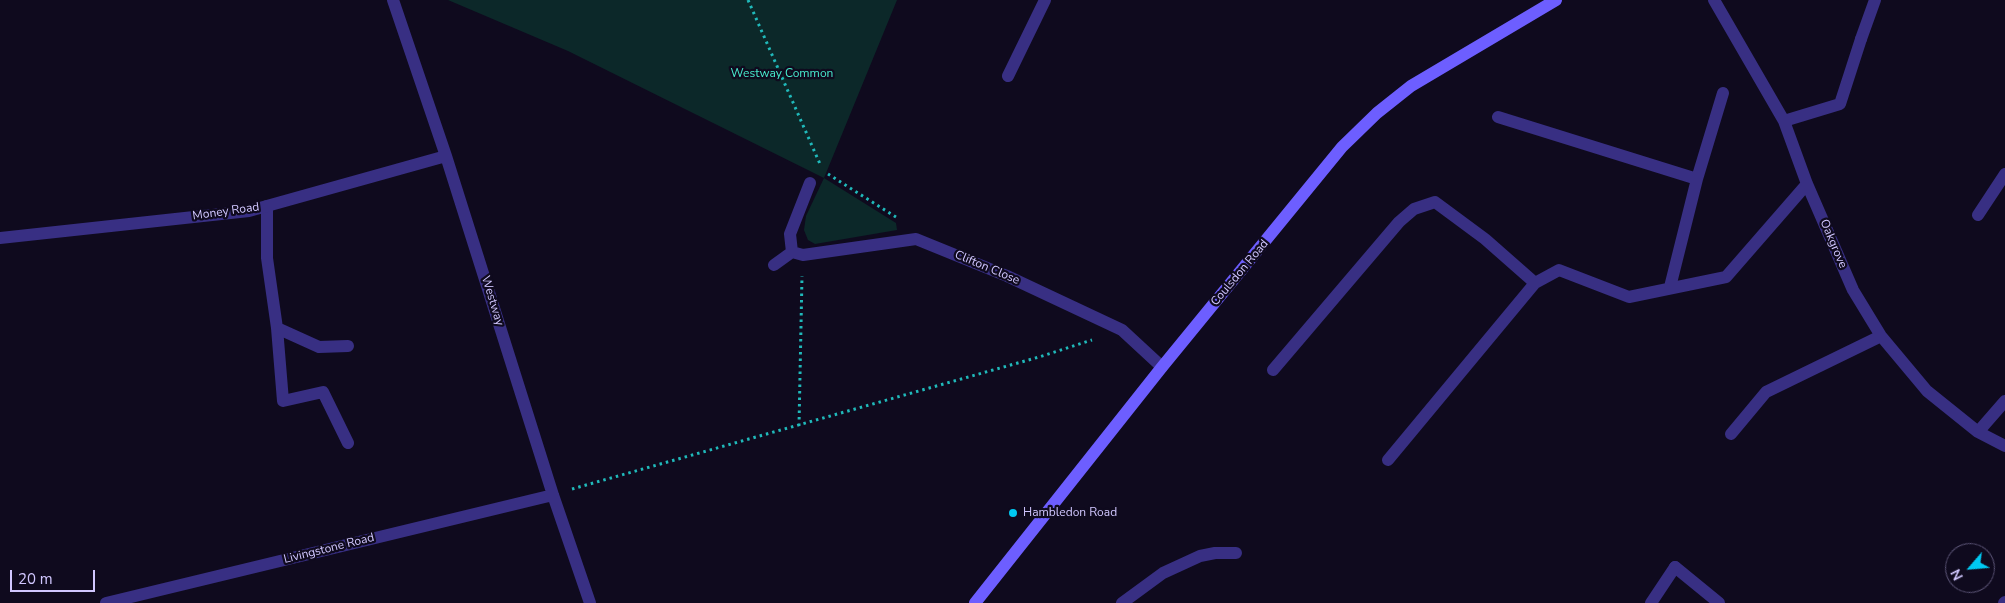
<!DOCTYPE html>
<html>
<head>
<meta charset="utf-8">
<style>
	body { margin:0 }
	#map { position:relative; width:2005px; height:603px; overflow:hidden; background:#0f0a1e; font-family:"Nunito Sans",sans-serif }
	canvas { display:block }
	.north { position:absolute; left:1945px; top:543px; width:50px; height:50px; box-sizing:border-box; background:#0f0a1e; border:1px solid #5d5678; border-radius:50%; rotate:243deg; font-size:14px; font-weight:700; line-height:20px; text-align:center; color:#d1c7ff }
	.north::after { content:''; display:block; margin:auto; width:18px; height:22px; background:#00c9f2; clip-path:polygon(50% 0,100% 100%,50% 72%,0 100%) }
	.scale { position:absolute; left:10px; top:570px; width:85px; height:22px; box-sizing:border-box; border:2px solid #d1c7ff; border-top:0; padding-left:6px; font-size:15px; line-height:18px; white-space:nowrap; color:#d1c7ff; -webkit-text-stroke:4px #0f0a1e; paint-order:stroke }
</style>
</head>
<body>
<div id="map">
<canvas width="2005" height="603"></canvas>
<div class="north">N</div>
<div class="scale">20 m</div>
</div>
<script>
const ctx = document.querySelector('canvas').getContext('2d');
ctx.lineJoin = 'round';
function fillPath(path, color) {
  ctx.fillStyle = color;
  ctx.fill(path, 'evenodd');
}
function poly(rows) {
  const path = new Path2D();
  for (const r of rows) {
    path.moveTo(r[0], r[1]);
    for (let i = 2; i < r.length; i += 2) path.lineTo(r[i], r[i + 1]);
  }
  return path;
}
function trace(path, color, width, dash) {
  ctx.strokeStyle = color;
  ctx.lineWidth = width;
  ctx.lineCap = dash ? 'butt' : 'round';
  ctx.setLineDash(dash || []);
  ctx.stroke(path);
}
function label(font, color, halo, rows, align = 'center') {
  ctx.font = font + ' "Nunito Sans",sans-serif';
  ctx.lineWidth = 4.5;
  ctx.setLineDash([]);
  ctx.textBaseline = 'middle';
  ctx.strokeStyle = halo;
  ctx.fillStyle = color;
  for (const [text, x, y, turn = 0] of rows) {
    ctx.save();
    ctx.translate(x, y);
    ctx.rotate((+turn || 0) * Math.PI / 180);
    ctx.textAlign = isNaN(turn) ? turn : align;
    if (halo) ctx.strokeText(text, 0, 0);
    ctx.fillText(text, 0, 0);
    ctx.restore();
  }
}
fillPath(poly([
	[448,0,897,0,824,178,896,223,897,230,815,244,808,240,804,230,806,216,824,178,568,51]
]), '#0c2829');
trace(poly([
	[748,0,820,164],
	[828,174,899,219],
	[799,426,802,276],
	[572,489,1039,357,1092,340]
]), '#20b9ba', 3, [2.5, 4]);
trace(poly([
	[1861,39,1875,0],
	[267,206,267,258,277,328,319,347,348,346],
	[277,328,283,401,323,392,348,443],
	[1675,567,1719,603],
	[1122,603,1163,573,1200,556,1215,553,1236,553],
	[2004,603,2005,602]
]), '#382f83', 12);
trace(poly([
	[393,0,446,156,553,495,590,603],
	[1714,0,1784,121,1807,184,1853,290,1881,336,1927,391,1978,432,2005,446],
	[1008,76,1045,0],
	[1498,117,1697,179],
	[1784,121,1840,104,1861,39],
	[810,183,790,234,792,252,803,255,916,239,1007,276,1122,330,1162,367],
	[1978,215,2005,174],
	[0,238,249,211,446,156],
	[774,265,792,252],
	[1670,287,1697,179,1723,93],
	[1273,370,1399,222,1414,209,1435,202,1485,239,1535,283],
	[1978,432,2005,401],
	[1731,434,1766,392,1881,336],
	[1388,460,1535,283,1559,270,1629,297,1726,277,1807,184],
	[106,603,553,495],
	[1651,603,1675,567]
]), '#382f83', 12);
trace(poly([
	[975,603,1162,367,1342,147,1377,113,1411,86,1556,0]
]), '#6d5eff', 12);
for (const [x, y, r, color] of [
	[1013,513,5,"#00c9f2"]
]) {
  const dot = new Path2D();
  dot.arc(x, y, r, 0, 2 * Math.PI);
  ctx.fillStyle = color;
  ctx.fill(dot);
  trace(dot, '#0f0a1e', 2);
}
label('12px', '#47ebcd', '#0f0a1e', [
	["Westway Common",782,74]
]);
label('12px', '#d1c7ff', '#0f0a1e', [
	["Money Road",226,212,-8],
	["Oakgrove",1833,244,67],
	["Clifton Close",987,268,23],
	["Coulsdon Road",1240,273,-50],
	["Westway",492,301,73],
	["Livingstone Road",329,549,-14]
]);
label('12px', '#d1c7ff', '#0f0a1e', [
	["Hambledon Road",1023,513]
], 'left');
</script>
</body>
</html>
